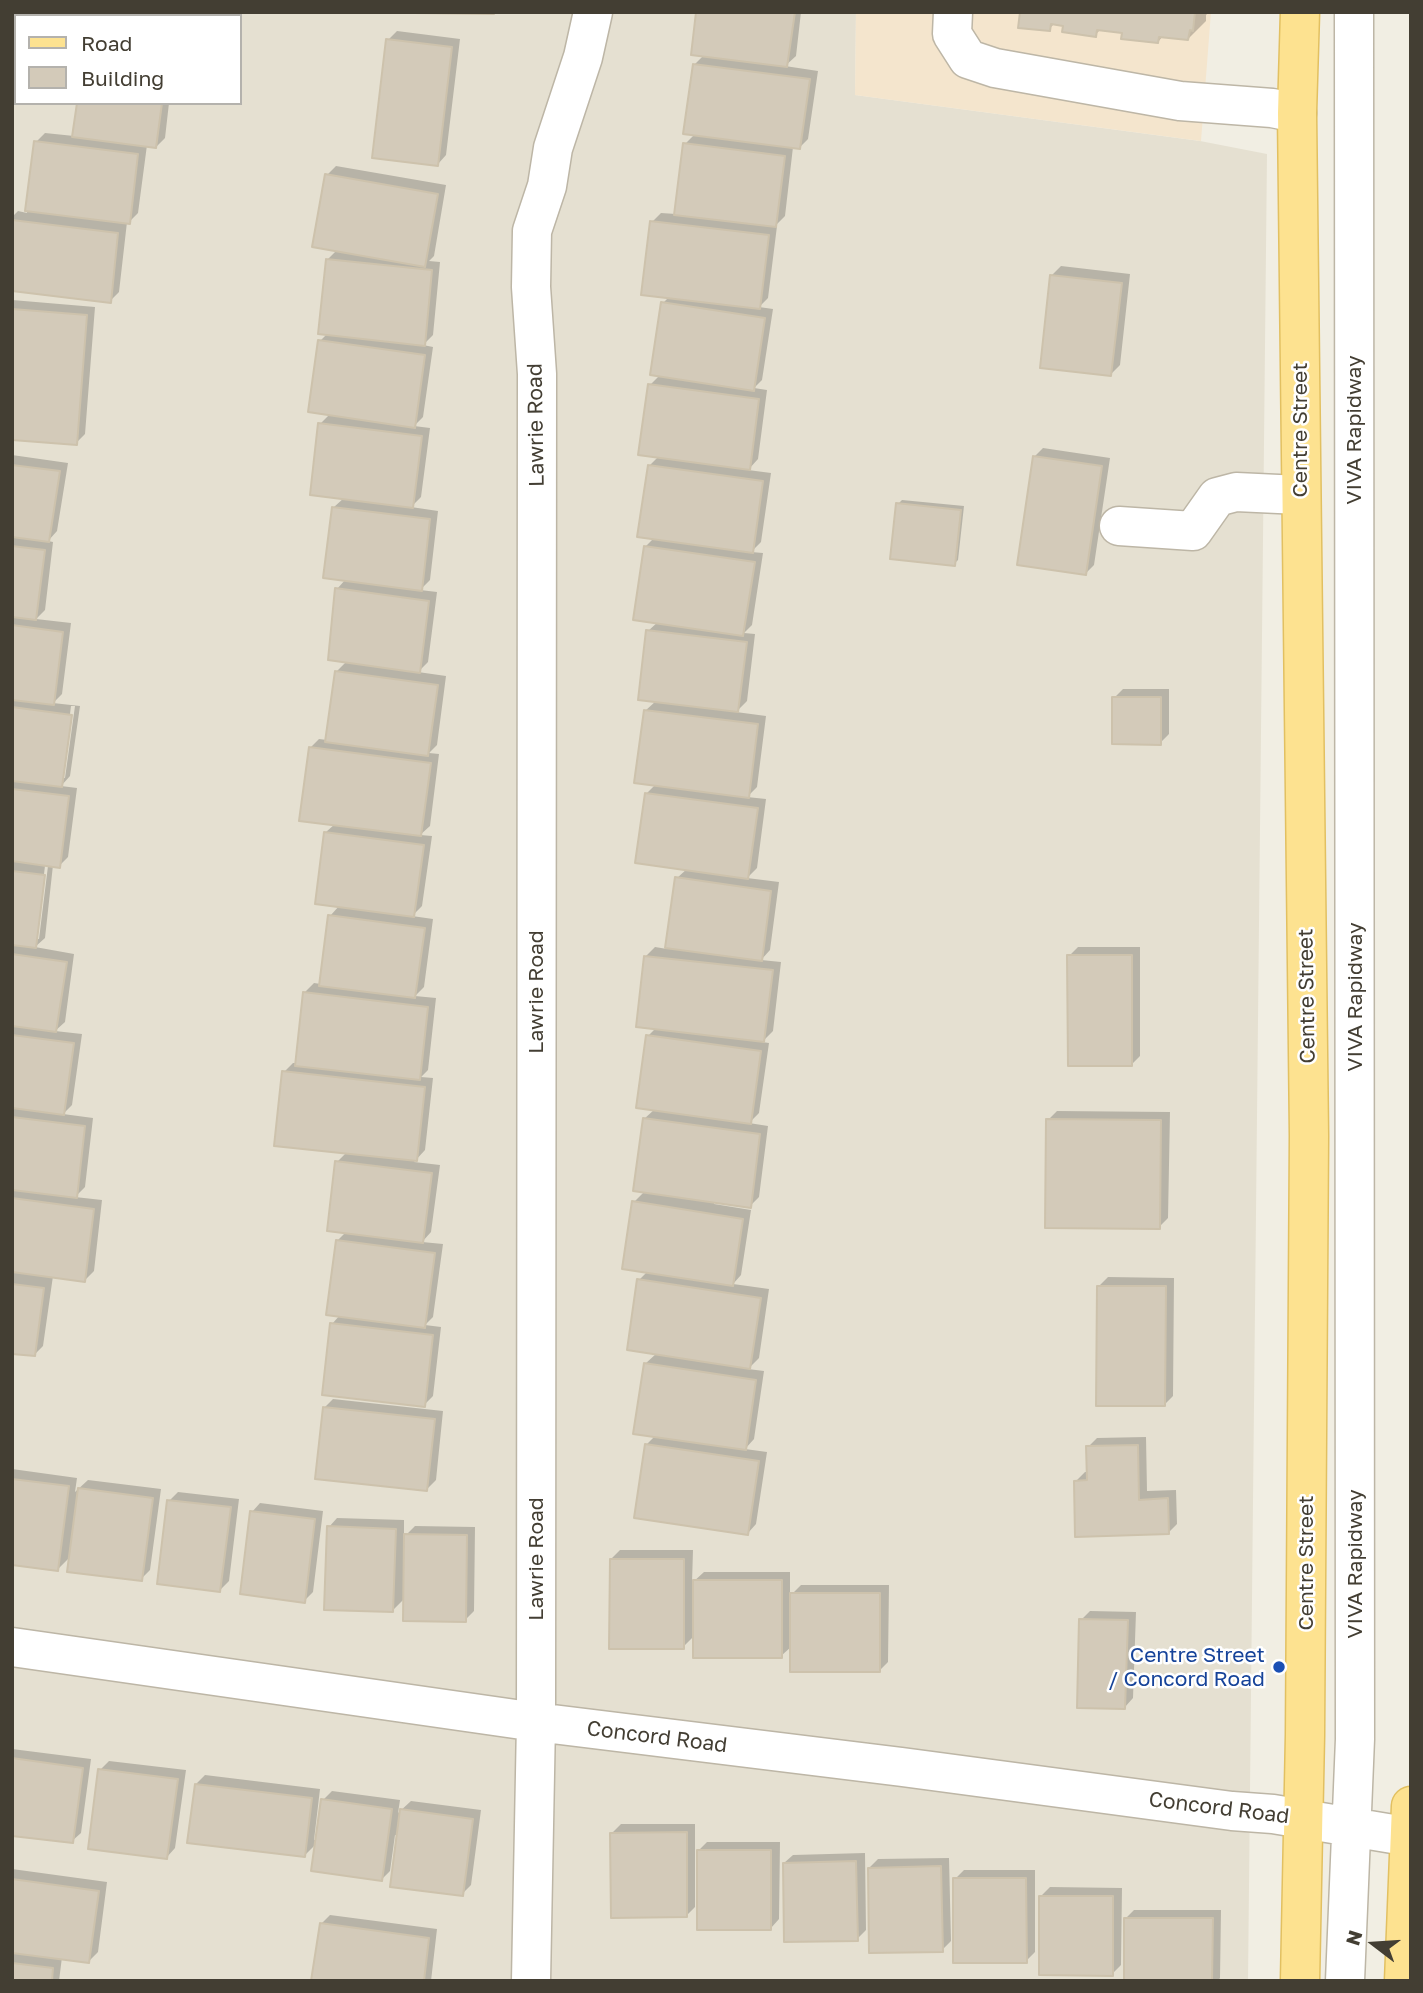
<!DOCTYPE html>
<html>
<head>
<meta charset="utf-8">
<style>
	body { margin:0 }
	#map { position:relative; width:1423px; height:1993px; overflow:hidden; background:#f1eee3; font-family:"Golos Text",sans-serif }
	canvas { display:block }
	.frame { position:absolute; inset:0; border:14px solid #433e33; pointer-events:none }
	.legend { position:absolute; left:14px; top:14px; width:228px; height:91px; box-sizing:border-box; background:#fff; border:2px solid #b4b2ad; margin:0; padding:9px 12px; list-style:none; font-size:21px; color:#433e33 }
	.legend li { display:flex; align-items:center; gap:14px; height:35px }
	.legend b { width:35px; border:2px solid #b4b2ad }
	.north { position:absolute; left:1339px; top:1909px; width:70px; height:70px; -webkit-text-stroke:5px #fff; paint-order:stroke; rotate:287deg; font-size:19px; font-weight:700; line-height:28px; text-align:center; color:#433e33 }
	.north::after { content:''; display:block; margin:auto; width:24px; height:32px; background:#433e33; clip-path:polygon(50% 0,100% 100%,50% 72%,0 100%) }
</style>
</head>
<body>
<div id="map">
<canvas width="1423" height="1993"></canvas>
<div class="frame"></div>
<ul class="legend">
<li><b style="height:9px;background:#fde290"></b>Road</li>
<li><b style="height:19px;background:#d3cab9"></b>Building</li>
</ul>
<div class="north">N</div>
</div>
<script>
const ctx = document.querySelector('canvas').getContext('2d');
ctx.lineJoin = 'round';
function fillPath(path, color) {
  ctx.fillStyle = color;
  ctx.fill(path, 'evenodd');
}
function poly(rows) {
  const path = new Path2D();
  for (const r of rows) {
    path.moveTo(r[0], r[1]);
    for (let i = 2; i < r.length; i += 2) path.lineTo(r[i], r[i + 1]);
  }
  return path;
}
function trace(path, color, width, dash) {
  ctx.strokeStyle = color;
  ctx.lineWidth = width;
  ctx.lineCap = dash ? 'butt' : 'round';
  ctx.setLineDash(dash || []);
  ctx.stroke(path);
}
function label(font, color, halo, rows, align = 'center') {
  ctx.font = font + ' "Golos Text",sans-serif';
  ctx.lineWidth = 5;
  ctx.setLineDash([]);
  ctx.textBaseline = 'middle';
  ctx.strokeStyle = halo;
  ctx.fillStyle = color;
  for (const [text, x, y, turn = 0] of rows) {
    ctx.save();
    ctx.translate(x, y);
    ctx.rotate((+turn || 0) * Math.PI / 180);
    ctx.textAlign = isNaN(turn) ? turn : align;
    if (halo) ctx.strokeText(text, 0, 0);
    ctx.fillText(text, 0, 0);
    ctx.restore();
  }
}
fillPath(poly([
	[12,12,856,12,855,95,1200,141,1267,154,1248,1981,12,1981],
	[16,16,240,16,240,103,16,103]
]), '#e5e0d1');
fillPath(poly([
	[856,12,1211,12,1201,141,855,95]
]), '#f4e5cd');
fillPath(poly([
	[698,12,801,12,796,56,785,66,818,71,808,139,799,148,793,147,785,216,775,226,777,226,768,298,759,307,773,309,762,380,754,388,767,390,758,459,748,470,771,473,761,542,751,552,763,553,752,625,744,633,755,634,747,701,736,712,766,716,757,787,747,797,766,799,757,868,747,878,779,882,770,950,761,960,781,962,773,1031,762,1042,769,1043,759,1113,749,1123,768,1126,759,1197,750,1206,714,1201,714,1204,751,1210,741,1275,733,1284,769,1289,759,1358,748,1369,764,1371,754,1439,745,1449,767,1452,756,1524,748,1533,646,1445,656,1435,645,1364,657,1353,639,1280,648,1271,634,1202,645,1191,644,1119,655,1109,648,1036,656,1028,646,956,655,947,667,949,677,878,687,869,647,793,656,784,645,711,656,701,648,631,658,622,646,546,655,537,649,466,659,456,650,385,660,375,663,303,669,297,652,222,661,213,676,214,685,144,695,134,695,64,704,55],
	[1022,12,1209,12,1206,15,1206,21,1188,39,1163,36,1158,42,1124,31,1101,29,1095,35,1065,24,1055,23,1049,29],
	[397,31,460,39,446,155,438,164,388,40],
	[78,103,169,103,165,138,156,147,147,145,138,213,129,222,127,222,119,292,110,301,12,289,12,217,18,211,27,213,36,142,45,133,74,136],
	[336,166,446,185,434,256,429,261,440,262,433,335,423,345,433,347,423,417,414,426,430,428,421,497,411,507,438,511,430,580,420,590,437,592,428,662,418,672,446,676,437,745,429,753,439,754,430,826,420,835,432,836,422,906,412,916,433,919,424,987,415,996,436,998,428,1070,421,1077,433,1078,425,1150,414,1162,440,1165,431,1232,422,1242,443,1244,433,1317,425,1325,441,1327,433,1396,424,1405,332,1324,340,1315,338,1240,346,1232,337,1162,347,1152,284,1072,293,1063,297,1063,305,992,314,983,321,984,330,916,340,905,326,832,335,824,310,748,319,739,327,740,337,671,347,661,337,589,346,579,334,507,344,498,320,424,330,414,320,341,327,334,327,260,337,250,327,175],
	[1061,266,1130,274,1120,365,1111,374,1052,275],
	[12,300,95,307,85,434,76,443,12,438],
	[1043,448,1110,458,1094,565,1085,574,1034,457],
	[12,455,68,463,57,531,48,541,53,542,45,610,36,619,71,623,62,694,53,703,80,706,70,776,61,786,77,788,68,857,59,866,53,865,45,938,35,947,74,954,65,1022,55,1031,82,1034,72,1105,63,1114,93,1118,85,1187,75,1197,102,1200,94,1271,85,1280,53,1276,43,1346,34,1355,12,1352],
	[71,706,75,706,65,778,62,778],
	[45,866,48,866,39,939,36,939],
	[902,500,964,506,958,560,954,564,898,504],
	[1123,689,1169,689,1169,734,1160,743,1114,698],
	[1078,947,1140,947,1140,1056,1131,1065,1069,956],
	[1057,1111,1170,1112,1168,1218,1159,1227,1048,1120],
	[1108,1277,1174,1278,1173,1396,1164,1405,1099,1286],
	[333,1399,443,1411,436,1480,427,1489,324,1408],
	[1146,1437,1147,1491,1176,1490,1177,1524,1168,1533,1076,1481,1085,1472,1089,1472,1088,1447,1097,1438],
	[12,1469,77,1478,75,1492,88,1480,161,1489,150,1570,141,1579,71,1556,58,1569,12,1563],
	[178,1492,239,1499,229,1581,220,1590,169,1501],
	[260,1503,323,1511,313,1592,304,1601,252,1512],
	[337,1518,404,1520,404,1537,415,1526,475,1527,474,1611,465,1620,405,1598,393,1610,329,1527],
	[620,1550,693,1550,692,1583,704,1572,790,1572,790,1596,801,1585,889,1585,888,1662,879,1671,792,1646,781,1656,695,1635,683,1647,611,1559],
	[1090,1611,1136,1612,1133,1698,1125,1707,1081,1620],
	[12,1749,91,1759,81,1833,72,1841,12,1834],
	[109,1761,186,1770,175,1848,167,1857,100,1770],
	[205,1775,320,1789,314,1840,317,1840,323,1800,332,1791,400,1800,398,1813,411,1801,481,1810,471,1885,462,1894,399,1836,395,1835,390,1871,381,1880,317,1843,304,1856,196,1784],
	[621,1824,695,1824,695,1907,686,1916,612,1833],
	[707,1842,780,1842,779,1919,771,1928,698,1851],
	[865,1853,866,1930,857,1939,784,1863,793,1855],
	[949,1858,951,1941,942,1950,869,1868,878,1859],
	[12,1869,107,1882,98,1952,89,1961,62,1957,59,1981,12,1981],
	[964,1870,1035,1870,1035,1952,1026,1961,955,1879],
	[1050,1887,1122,1888,1121,1965,1112,1974,1041,1896],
	[1134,1910,1221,1910,1220,1978,1218,1981,1125,1981,1125,1919],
	[330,1915,437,1929,431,1981,313,1981,321,1924]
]), '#0003');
const building = poly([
	[108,12,179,12,176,16,105,16,108,12],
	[414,12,494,12,494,14,414,13,414,12],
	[696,12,795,12,787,67,691,55,696,12],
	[1020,12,1195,12,1193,31,1190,30,1188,40,1159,37,1158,43,1121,39,1122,33,1097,30,1096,37,1062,32,1063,26,1051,24,1050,31,1018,28,1020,12],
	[386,39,452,47,438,166,372,158,386,39],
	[693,64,810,79,800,149,683,134,693,64],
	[77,103,162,103,156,148,72,137,77,103],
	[34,141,138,154,130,224,25,211,34,141],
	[683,143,785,156,776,227,674,215,683,143],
	[325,174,438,194,425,267,312,247,325,174],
	[12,220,118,233,111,303,12,291,12,220],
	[650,221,769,235,760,309,641,295,650,221],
	[326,259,432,270,425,346,318,334,326,259],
	[1050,275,1122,283,1111,376,1040,368,1050,275],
	[661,302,765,318,754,391,650,375,661,302],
	[12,309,87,315,77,445,12,440,12,309],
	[318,340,425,355,415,428,308,412,318,340],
	[648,384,759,399,750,470,638,455,648,384],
	[318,423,422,436,413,508,310,495,318,423],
	[1033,456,1102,466,1086,575,1017,565,1033,456],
	[12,465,60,471,49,542,12,537,12,465],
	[648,465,763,481,753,553,637,537,648,465],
	[896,503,961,510,955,566,890,559,896,503],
	[332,507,430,519,422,591,323,578,332,507],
	[12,546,45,550,36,620,12,617,12,546],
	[644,546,755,562,743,636,633,620,644,546],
	[335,588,429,601,420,673,328,660,335,588],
	[12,625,63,632,54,705,12,700,12,625],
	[646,630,747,642,738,712,638,700,646,630],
	[335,671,438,685,428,756,325,742,335,671],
	[1112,697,1161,697,1161,745,1112,744,1112,697],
	[12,707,72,715,62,787,12,781,12,707],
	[644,710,758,724,749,798,634,783,644,710],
	[309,747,431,763,421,836,299,821,309,747],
	[12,789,69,796,60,868,12,861,12,789],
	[645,793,758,808,748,879,635,863,645,793],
	[324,832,424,845,414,917,315,904,324,832],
	[12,871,45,875,36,948,12,945,12,871],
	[675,877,771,891,762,961,665,948,675,877],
	[328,915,425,928,415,998,319,986,328,915],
	[12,954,67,962,56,1032,12,1026,12,954],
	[1067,955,1132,955,1132,1066,1068,1066,1067,955],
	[644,956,773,970,764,1042,636,1027,644,956],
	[303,992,428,1007,420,1080,295,1066,303,992],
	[12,1035,74,1043,64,1115,12,1108,12,1035],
	[646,1035,761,1051,751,1124,636,1108,646,1035],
	[282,1071,425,1087,417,1161,274,1146,282,1071],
	[12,1117,85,1126,77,1198,12,1190,12,1117],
	[643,1118,760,1134,751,1208,633,1191,643,1118],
	[1046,1119,1161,1120,1160,1229,1045,1228,1046,1119],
	[335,1161,432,1173,423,1243,327,1231,335,1161],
	[12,1198,94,1209,85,1282,12,1272,12,1198],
	[632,1201,743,1219,733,1286,622,1269,632,1201],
	[336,1240,435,1253,425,1328,326,1315,336,1240],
	[637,1279,761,1298,750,1369,627,1350,637,1279],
	[12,1284,44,1288,35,1356,12,1354,12,1284],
	[1097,1286,1166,1286,1165,1406,1096,1406,1097,1286],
	[330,1323,433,1335,425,1407,322,1395,330,1323],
	[644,1363,756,1380,746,1450,633,1434,644,1363],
	[323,1407,435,1419,427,1491,315,1479,323,1407],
	[645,1444,759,1461,748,1535,634,1518,645,1444],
	[1138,1445,1139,1500,1168,1498,1169,1534,1075,1537,1074,1481,1087,1480,1086,1446,1138,1445],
	[12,1479,69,1486,58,1571,12,1565,12,1479],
	[78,1488,153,1498,142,1581,67,1572,78,1488],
	[167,1500,231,1507,220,1592,157,1584,167,1500],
	[250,1511,315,1519,305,1603,240,1594,250,1511],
	[327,1526,396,1529,393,1612,324,1610,327,1526],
	[404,1534,467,1535,466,1622,403,1621,404,1534],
	[610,1559,684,1559,684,1649,609,1649,610,1559],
	[693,1580,782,1580,782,1658,693,1658,693,1580],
	[790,1593,880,1593,880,1672,790,1672,790,1593],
	[1079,1619,1128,1620,1125,1709,1077,1708,1079,1619],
	[12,1758,83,1768,73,1843,12,1836,12,1758],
	[98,1769,178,1779,167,1859,88,1849,98,1769],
	[195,1784,312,1798,305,1857,187,1843,195,1784],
	[321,1799,392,1809,382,1881,311,1871,321,1799],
	[400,1809,473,1819,463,1896,390,1887,400,1809],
	[687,1832,687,1917,611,1918,610,1833,687,1832],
	[697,1850,771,1850,771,1930,697,1930,697,1850],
	[856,1861,858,1941,784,1942,783,1863,856,1861],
	[941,1866,943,1952,869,1953,868,1868,941,1866],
	[953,1878,1026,1878,1027,1963,953,1963,953,1878],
	[12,1879,99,1891,89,1963,12,1953,12,1879],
	[1039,1896,1113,1896,1113,1976,1039,1975,1039,1896],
	[1124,1918,1213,1918,1212,1981,1124,1981,1124,1918],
	[320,1923,429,1938,424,1981,311,1981,320,1923],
	[12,1963,53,1968,52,1981,12,1981,12,1963]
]);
fillPath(building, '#d3cab9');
trace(building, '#cdc2ac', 2);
const minor = poly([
	[953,12,952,34,968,59,995,68,1180,101,1272,108,1297,113],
	[1119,526,1193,531,1217,497,1236,492,1300,495],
	[12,1647,536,1722,902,1767,1232,1811,1273,1814,1411,1837],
	[531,1981,536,1722,537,374,531,287,532,231,547,186,553,148,583,57,593,12],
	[1345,1981,1355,1739,1354,12]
]);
const major = poly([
	[1300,1981,1305,1735,1309,1136,1297,113,1300,12],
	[1404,1981,1411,1806]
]);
trace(minor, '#bdb6a6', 41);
trace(major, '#e2c061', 41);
trace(minor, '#fff', 38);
trace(major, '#fde290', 38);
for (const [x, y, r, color] of [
	[1279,1667,7,"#1a4fb4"]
]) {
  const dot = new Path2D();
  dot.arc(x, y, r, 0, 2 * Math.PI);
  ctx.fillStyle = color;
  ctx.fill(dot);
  trace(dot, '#fff', 2.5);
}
label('21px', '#433e33', '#fff', [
	["Lawrie Road",536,425,-91],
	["Centre Street",1300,430,-90],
	["VIVA Rapidway",1354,430,-90],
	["Lawrie Road",536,992,-90],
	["Centre Street",1307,996,-91],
	["VIVA Rapidway",1355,997,-90],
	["Lawrie Road",536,1559,-90],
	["Centre Street",1306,1563,-90],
	["VIVA Rapidway",1355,1564,-90],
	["Concord Road",657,1737,7],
	["Concord Road",1219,1808,7]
]);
label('21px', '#164399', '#fff', [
	["Centre Street",1265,1655],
	["/ Concord Road",1265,1679]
], 'right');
</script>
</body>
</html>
